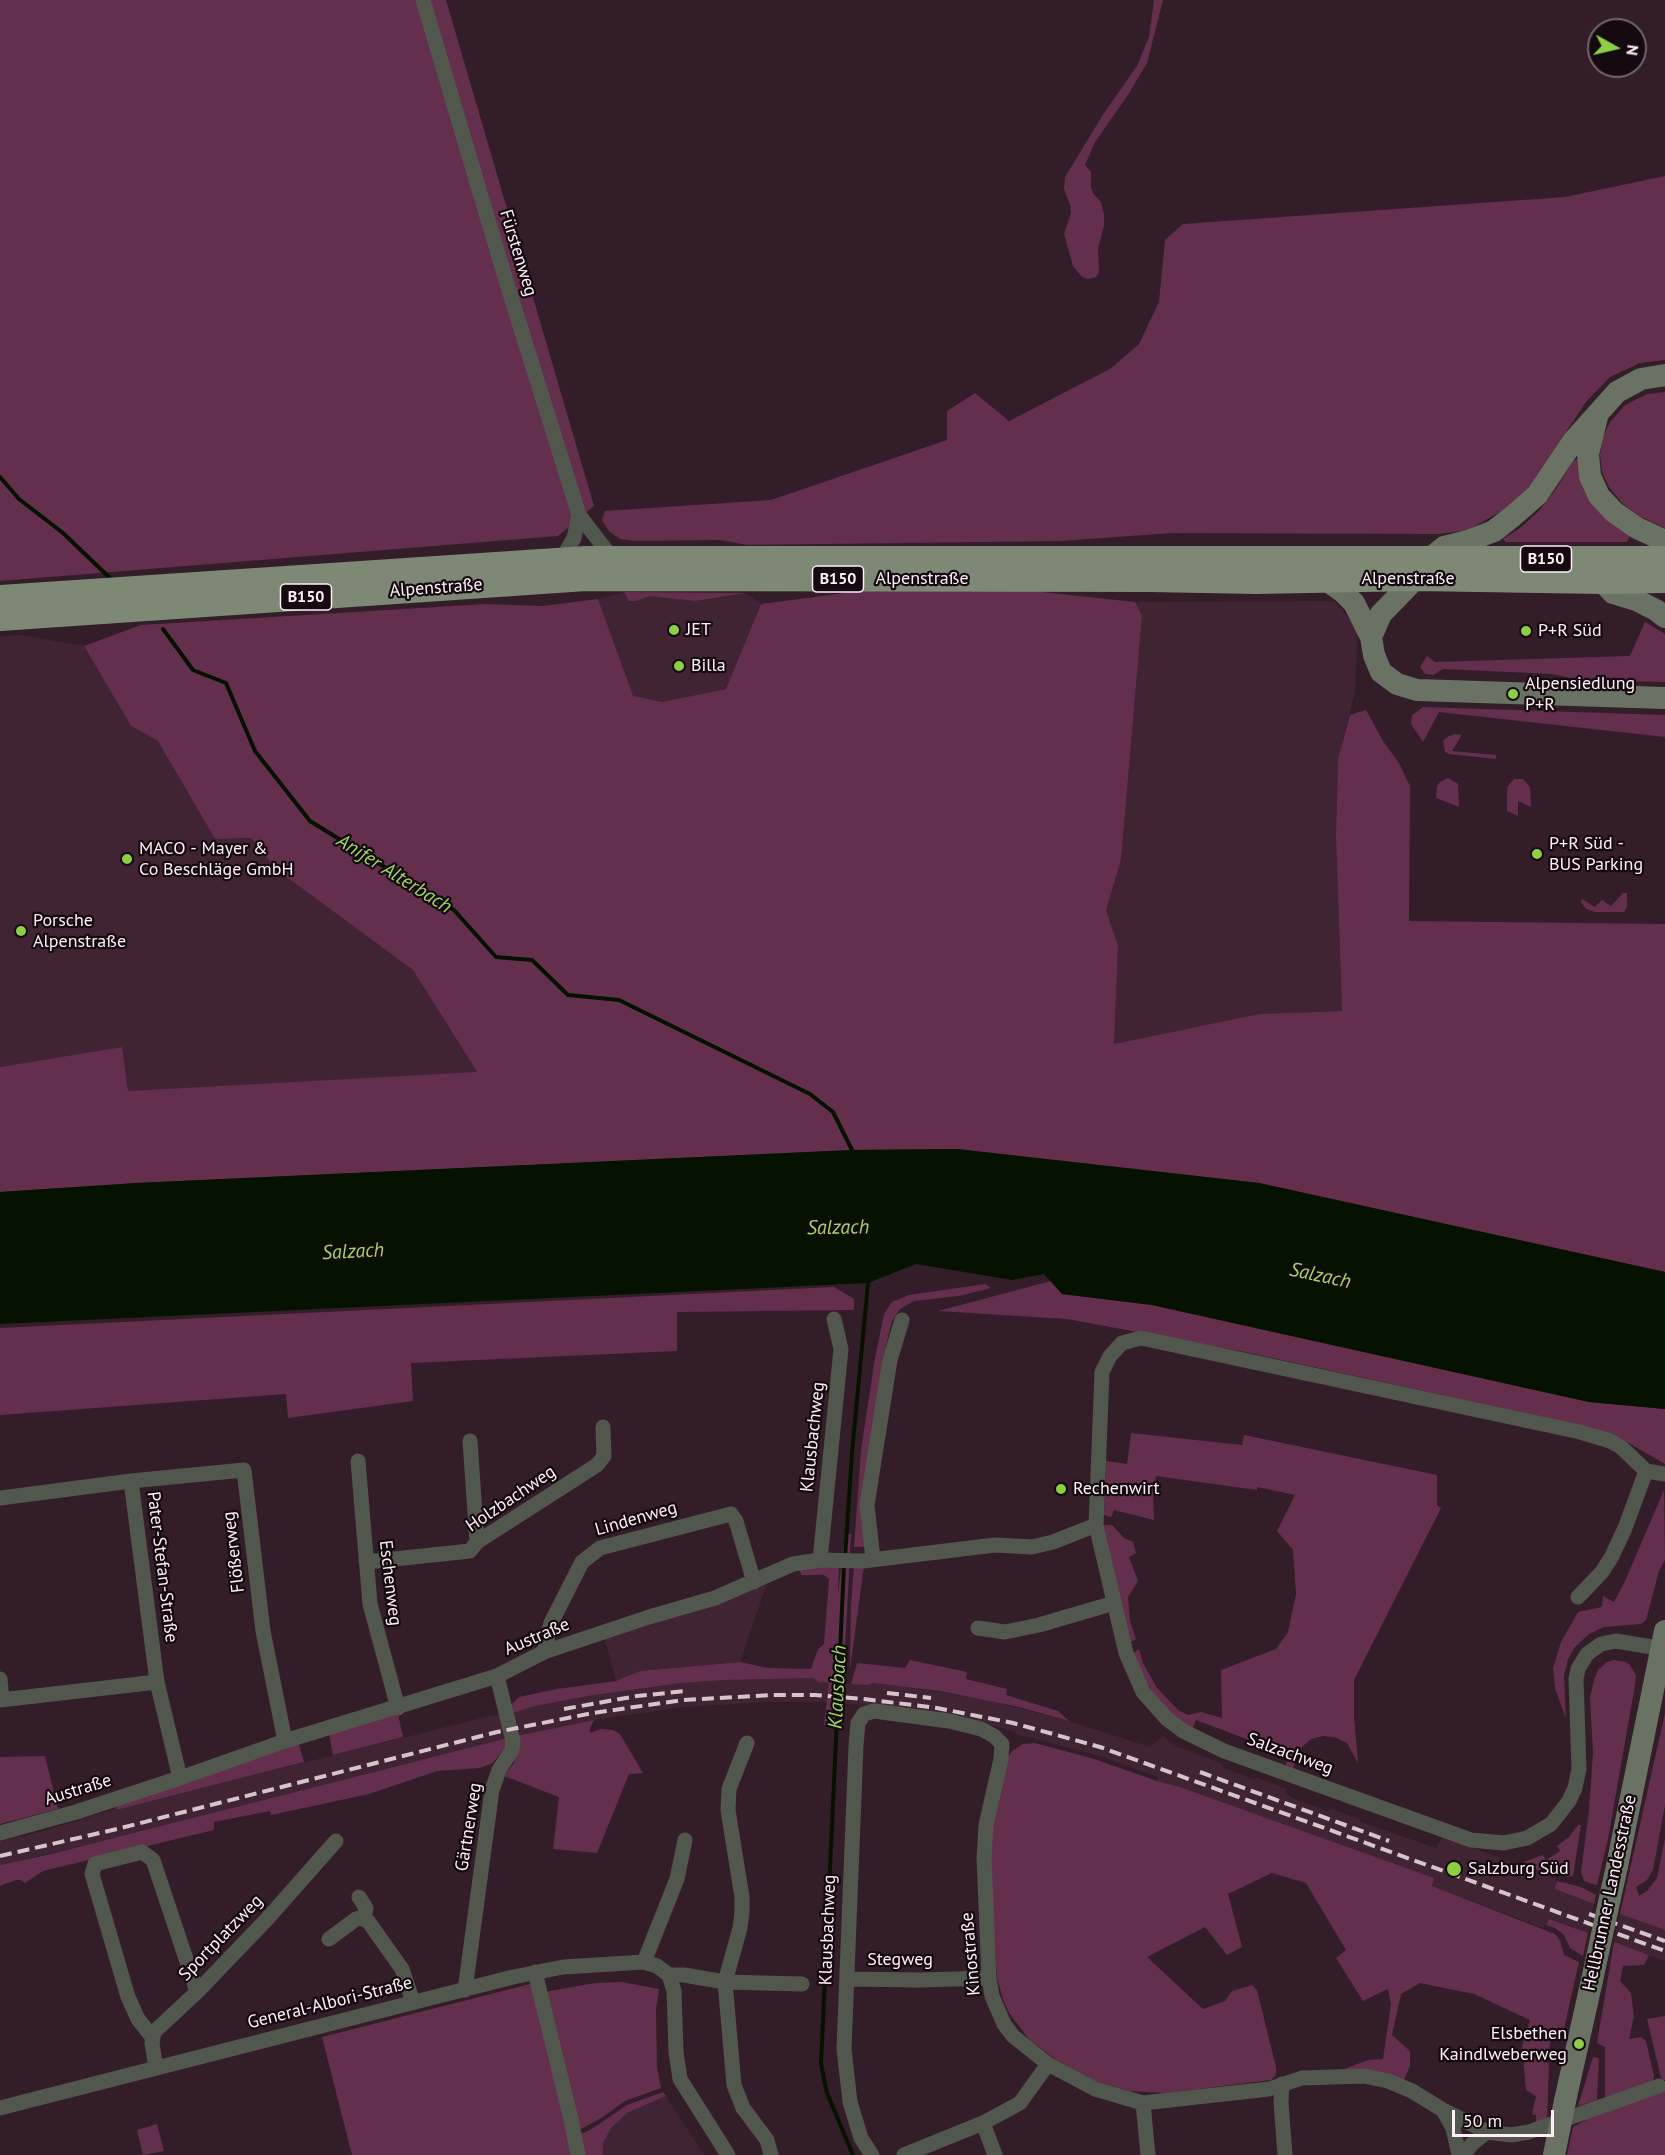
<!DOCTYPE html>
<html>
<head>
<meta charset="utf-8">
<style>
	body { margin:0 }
	#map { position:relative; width:1665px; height:2155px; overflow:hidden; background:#331d29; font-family:"PT Sans",sans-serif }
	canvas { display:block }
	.north { position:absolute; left:1587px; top:18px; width:60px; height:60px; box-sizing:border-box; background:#140a10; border:2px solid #72656c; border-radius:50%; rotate:98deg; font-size:16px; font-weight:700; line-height:24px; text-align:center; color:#feeef6 }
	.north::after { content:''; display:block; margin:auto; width:21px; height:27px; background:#8dce44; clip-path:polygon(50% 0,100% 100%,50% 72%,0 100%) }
	.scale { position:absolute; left:1452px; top:2110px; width:102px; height:27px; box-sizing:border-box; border:3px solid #feeef6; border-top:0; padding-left:8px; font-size:18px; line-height:21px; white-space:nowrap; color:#feeef6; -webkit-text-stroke:4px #140a10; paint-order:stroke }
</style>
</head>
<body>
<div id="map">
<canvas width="1665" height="2155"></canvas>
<div class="north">N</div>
<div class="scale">50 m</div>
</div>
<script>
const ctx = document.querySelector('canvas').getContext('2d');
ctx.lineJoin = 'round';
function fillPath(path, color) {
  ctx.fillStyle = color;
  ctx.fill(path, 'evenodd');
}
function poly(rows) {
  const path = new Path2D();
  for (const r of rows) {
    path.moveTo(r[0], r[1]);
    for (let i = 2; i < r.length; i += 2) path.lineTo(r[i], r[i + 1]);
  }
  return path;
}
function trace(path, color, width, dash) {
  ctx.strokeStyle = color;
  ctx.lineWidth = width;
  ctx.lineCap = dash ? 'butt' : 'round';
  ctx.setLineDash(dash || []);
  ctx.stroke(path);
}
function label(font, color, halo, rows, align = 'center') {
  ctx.font = font + ' "PT Sans",sans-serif';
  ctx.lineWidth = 4.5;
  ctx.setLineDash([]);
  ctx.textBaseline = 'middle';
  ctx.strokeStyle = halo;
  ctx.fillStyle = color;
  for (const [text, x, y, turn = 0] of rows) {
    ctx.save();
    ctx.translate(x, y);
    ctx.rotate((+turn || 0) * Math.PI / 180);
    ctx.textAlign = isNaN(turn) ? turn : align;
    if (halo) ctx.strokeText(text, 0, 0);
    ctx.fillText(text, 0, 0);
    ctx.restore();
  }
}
fillPath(poly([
	[624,592,630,601,636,601,650,595,695,601,746,593,761,604,726,689,662,702,633,697,598,599],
	[1334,601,1358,629,1355,692,1338,760,1336,836,1342,1011,1259,1014,1114,1044,1118,946,1106,910,1121,860,1142,617,1135,602],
	[21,635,84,646,131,726,158,741,215,839,251,838,277,870,413,970,477,1073,128,1091,122,1047,0,1067,0,636],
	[768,1581,740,1662,640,1671,616,1681,604,1636],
	[815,1678,818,1682,867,1685,873,1683,908,1687,982,1699,1069,1721,1150,1747,1163,1736,1176,1746,1223,1764,1222,1767,1255,1780,1256,1777,1286,1789,1285,1792,1292,1798,1328,1811,1332,1809,1359,1819,1361,1822,1436,1848,1442,1837,1556,1878,1556,1889,1594,1904,1588,1933,1549,1919,1543,1928,1432,1886,1433,1878,1180,1787,1157,1781,1158,1777,1096,1755,1016,1734,1014,1731,951,1717,863,1705,817,1702,771,1702,684,1707,594,1720,504,1739,116,1838,0,1865,0,1841,40,1832,115,1809,120,1809,494,1715,498,1716,535,1706,588,1696,681,1683,726,1680],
	[1620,1914,1665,1930,1665,1961,1614,1942],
	[666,2096,704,2155,603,2155,603,2143,610,2128,627,2113]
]), '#402433');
fillPath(poly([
	[0,0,446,0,594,506,558,536,0,581],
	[1154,0,1163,0,1147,63,1128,95,1095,142,1085,165,1091,172,1091,187,1093,193,1101,202,1104,214,1104,226,1098,249,1099,272,1096,277,1089,279,1082,277,1073,266,1064,234,1071,213,1070,205,1064,189,1065,177,1104,113,1137,66,1149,37],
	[1665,176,1665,360,1640,363,1610,377,1586,402,1528,489,1505,509,1468,530,1439,534,1172,533,1061,541,747,545,720,540,635,541,620,539,609,531,602,520,605,511,771,500,947,440,947,411,975,393,1009,421,1110,369,1139,344,1159,302,1165,240,1183,224,1565,197],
	[1665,392,1665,528,1641,517,1622,503,1609,487,1602,472,1600,455,1603,437,1610,422,1625,405,1647,394],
	[1580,458,1631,534,1627,542,1506,542,1503,539,1520,528,1538,512,1555,490,1574,460],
	[868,590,1023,590,1135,602,1142,616,1121,860,1106,910,1118,946,1114,1044,1259,1014,1342,1011,1336,836,1338,759,1350,715,1366,710,1383,741,1399,763,1410,786,1409,921,1665,924,1665,1272,1259,1183,957,1149,852,1150,137,1183,0,1192,0,1067,122,1047,128,1091,477,1072,413,970,277,870,251,838,215,839,158,741,131,726,84,646,141,625,486,604,543,606,598,599,633,696,662,702,726,689,761,604],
	[624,592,746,593,695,601,650,596,636,601,629,601],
	[1645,622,1665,634,1665,682,1579,680,1552,674,1443,669,1433,675,1425,674,1420,667,1427,656,1435,662,1630,656],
	[1423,707,1665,715,1665,737,1439,712,1423,742,1411,724,1412,715],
	[1455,734,1462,735,1452,751,1496,755,1496,759,1449,754,1445,752,1443,741,1447,737],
	[1448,778,1458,784,1459,807,1436,798,1437,786,1440,782],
	[1514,779,1523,779,1530,787,1531,807,1518,801,1518,816,1507,811,1507,791,1508,786],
	[1623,893,1627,893,1627,907,1624,912,1595,912,1586,909,1581,902,1582,899,1595,907,1602,900,1611,906],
	[1051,1281,1062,1294,1152,1305,1589,1402,1665,1409,1665,1464,1627,1442,1590,1427,1245,1352,1067,1319,938,1311],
	[985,1284,991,1288,959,1296,914,1301,900,1309,892,1321,883,1358,866,1547,854,1547,861,1450,875,1358,884,1314,892,1302,909,1295],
	[834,1287,854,1299,854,1310,677,1312,677,1351,411,1363,413,1401,288,1418,286,1394,0,1415,0,1328],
	[1131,1433,1242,1445,1244,1435,1437,1475,1437,1505,1441,1508,1354,1680,1354,1716,1358,1763,1347,1743,1337,1738,1323,1736,1311,1739,1302,1747,1293,1768,1286,1765,1289,1755,1196,1720,1192,1730,1178,1721,1156,1698,1140,1671,1134,1653,1139,1649,1143,1663,1157,1688,1178,1710,1188,1715,1201,1712,1222,1718,1221,1670,1276,1649,1288,1632,1296,1594,1293,1550,1277,1531,1295,1495,1257,1487,1257,1490,1156,1476,1153,1491,1154,1520,1114,1510,1111,1517,1104,1515,1106,1461,1127,1464],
	[1664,1490,1665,1560,1659,1571,1646,1620,1641,1624,1604,1627,1589,1634,1575,1647,1568,1659,1564,1676,1566,1719,1555,1688,1553,1668,1561,1642,1578,1612,1602,1607,1603,1596,1614,1602,1625,1581],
	[1104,1525,1112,1525,1124,1538,1133,1542,1136,1553,1129,1557,1138,1581,1128,1597,1130,1621,1136,1639,1131,1642,1126,1628],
	[845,1533,851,1534,841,1726,824,1725,829,1683,818,1682,814,1678,726,1680,681,1683,588,1696,535,1706,513,1713,512,1704,519,1697,557,1689,616,1681,640,1671,740,1662,768,1668,811,1669,818,1649,824,1644,829,1579,824,1575,801,1575,799,1565,839,1565,838,1595],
	[854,1566,864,1566,850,1669,851,1605],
	[910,1660,967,1672,966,1679,1007,1689,1006,1695,1058,1711,1069,1721,1019,1707,940,1691,873,1683,867,1685,851,1684,857,1663,905,1668],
	[1614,1660,1626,1662,1630,1665,1636,1675,1635,1685,1608,1839,1597,1885,1593,1884,1584,1881,1581,1872,1589,1810,1593,1752,1590,1698,1594,1679,1598,1670,1607,1662],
	[1665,1713,1665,1805,1653,1870,1647,1880,1636,1887,1639,1896,1647,1891,1657,1878,1665,1838,1665,1930,1620,1914],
	[398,1714,403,1737,333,1755,329,1734],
	[594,1720,590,1728,590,1733,601,1729,613,1730,620,1734,643,1773,629,1774,597,1853,553,1849,559,1797,504,1776,514,1763,518,1743,517,1736],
	[508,1738,506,1746,493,1763,480,1768,437,1771,369,1794,271,1815,270,1811,214,1822,214,1830,43,1871,25,1883,21,1880,16,1880,0,1886,0,1865,47,1855],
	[1035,1743,1094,1759,1157,1781,1180,1787,1434,1878,1432,1886,1555,1934,1560,1940,1564,1955,1579,1962,1562,2038,1551,2036,1549,2051,1543,2061,1549,2063,1547,2123,1538,2125,1536,2121,1536,2115,1532,2114,1536,2096,1526,2090,1522,2046,1530,2020,1474,1994,1420,1983,1401,1994,1392,2035,1410,2051,1410,2066,1403,2082,1339,2071,1368,2060,1383,2059,1391,2004,1388,1989,1363,2001,1336,1958,1346,1950,1306,1883,1272,1873,1228,1894,1242,1947,1227,1955,1205,1927,1147,1957,1203,2009,1225,2001,1232,1991,1252,1985,1257,1990,1276,2067,1276,2075,1271,2080,1166,2093,1130,2091,1095,2081,1055,2059,1029,2039,1009,2013,1003,1999,997,1978,989,1859,990,1826,1005,1761,1012,1751,1023,1744],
	[299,1744,304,1762,120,1809,116,1809,118,1805],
	[45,1756,58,1809,0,1824,0,1757],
	[1578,1825,1581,1825,1573,1876,1567,1877,1549,1871,1548,1874,1524,1865,1524,1862,1543,1855,1546,1860,1560,1851,1557,1846,1569,1837],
	[1557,1881,1581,1887,1596,1895,1594,1904,1555,1889],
	[1549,1919,1588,1933,1583,1956,1570,1948,1564,1935,1555,1928,1546,1925],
	[1614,1942,1649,1955,1644,1965,1623,1966,1620,1981,1631,1993,1634,2016,1629,2039,1641,2037,1646,2041,1654,2076,1653,2083,1608,2100,1605,2097,1605,2047,1597,2043],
	[542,1981,544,1992,595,1983,622,1982,659,1989,656,2009,657,2067,661,2088,625,2101,603,2117,579,2130,580,2134,590,2130,627,2105,663,2092,666,2096,627,2113,611,2128,603,2143,603,2155,352,2155,322,2037],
	[1665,2016,1665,2080,1663,2080,1661,2078,1647,2019],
	[1593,2057,1599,2058,1597,2100,1578,2106],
	[1665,2087,1665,2155,1567,2155,1573,2127,1616,2104],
	[157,2124,164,2151,143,2155,137,2130]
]), '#642f4d');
fillPath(poly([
	[957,1149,1259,1183,1665,1272,1665,1409,1589,1402,1152,1305,1062,1294,1044,1274,1012,1280,916,1264,868,1283,0,1324,0,1192,137,1183,852,1150]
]), '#061200');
trace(poly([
	[0,477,19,499,63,533,111,579],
	[163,629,193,670,226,683,255,751,310,821,454,910,496,957,532,960,568,995,619,1000,810,1094,833,1112,854,1154],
	[845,1558,852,1453,868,1283,871,1279],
	[844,1565,821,2064,827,2093,853,2155]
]), '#061200', 4);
trace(poly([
	[423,0,507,284,579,515,613,559],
	[561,560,574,538,579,515],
	[470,1441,477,1542],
	[358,1461,370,1604,398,1708],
	[1646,1471,1621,1447,1610,1441,1580,1432,1141,1338,1122,1343,1110,1356,1102,1372,1096,1525,1126,1653,1143,1692,1167,1719,1183,1731,1224,1751,1471,1840,1504,1843,1527,1838,1551,1824,1569,1801,1575,1788,1579,1769,1576,1679,1578,1669,1587,1654,1601,1644,1616,1641,1665,1649],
	[1646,1471,1665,1474],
	[131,1481,157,1682,180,1778],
	[0,1498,131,1481,244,1470,263,1631,285,1741],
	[873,1559,867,1505,890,1360,902,1320],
	[820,1560,841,1349,834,1319],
	[366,1562,470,1551,477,1542,597,1465,604,1456,603,1427],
	[1578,1597,1602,1572,1612,1556,1625,1528,1646,1471],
	[978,1628,1005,1632,1039,1625,1114,1603],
	[544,1652,551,1623,582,1562,600,1548,731,1514,736,1521,754,1582],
	[0,1679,2,1700],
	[0,1700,157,1682],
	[747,1743,729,1789,728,1810,742,1897,742,1912,740,1928,725,1982,734,2085,743,2108,767,2140,771,2155],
	[0,1833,76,1812,180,1778,285,1741,497,1676,544,1652,649,1617,715,1598,793,1564,820,1560,863,1561,995,1545,1032,1547,1053,1542,1096,1525],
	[359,1897,366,1908,364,1919],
	[329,1939,356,1919,360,1918,368,1921,402,1969,413,2002],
	[644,1962,677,1879,685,1840],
	[535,1972,571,2119,578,2155],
	[669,1975,684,1975,725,1982,802,1984],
	[847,1979,919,1980,989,1978],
	[465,1990,492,1790,499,1770,512,1750,513,1741,497,1676],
	[153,2038,138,2019,128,1997,92,1874,95,1864,142,1852,153,1860,197,1992],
	[156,2068,152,2043,154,2032,197,1992,268,1918,336,1841],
	[1282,2084,1281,2102,1285,2155],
	[1143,2103,1148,2155],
	[0,2108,513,1977,563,1967,644,1962,657,1966,669,1975,674,1991,676,2052,680,2079,728,2155],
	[1443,2110,1453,2128,1459,2155],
	[983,2123,995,2155],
	[872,2155,861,2138,850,2102,844,2049,856,1746,858,1723,864,1714,874,1711,949,1721,981,1729,994,1736,1002,1744,1001,1759,986,1825,984,1858,989,1978,992,1996,1004,2024,1013,2036,1048,2064,1095,2089,1143,2103,1269,2089,1302,2078,1364,2076,1388,2081,1412,2091,1443,2110,1487,2132],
	[904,2155,983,2123,1020,2103,1048,2064],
	[1463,2155,1472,2144,1487,2132,1511,2135,1529,2132,1659,2086]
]), '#51574d', 15);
trace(poly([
	[1597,417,1588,454,1590,476,1599,496,1614,512,1637,528,1665,541],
	[1428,560,1444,547,1468,541,1494,531,1513,516,1537,495,1574,440,1617,392,1641,379,1665,375],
	[1326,580,1343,592,1354,603,1371,637,1374,655,1381,672,1397,684,1417,690,1665,698],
	[1602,581,1613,593,1636,600,1656,610,1665,617],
	[1371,637,1381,614,1416,578],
	[1617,1866,1665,1631],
	[1565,2101,1592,1980]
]), '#6a7363', 22);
trace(poly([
	[0,598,586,559,1665,559],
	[0,618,586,578,1150,579,1256,581,1416,578,1602,581,1665,580]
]), '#7d8974', 26);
trace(poly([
	[887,1693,931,1698],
	[564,1709,637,1696,686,1691],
	[1200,1772,1389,1841],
	[0,1856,117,1829,497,1732,593,1713,683,1700,772,1695,815,1695,864,1699,937,1708,1013,1723,1100,1747,1665,1951],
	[1589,1914,1665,1941]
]), '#d5c4cd', 4, [12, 6]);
trace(poly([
	[1592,1980,1617,1866],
	[1554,2155,1565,2101]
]), '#6a7363', 22);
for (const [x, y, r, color] of [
	[674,630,6,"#8dce44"],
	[1526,631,6,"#8dce44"],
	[679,666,6,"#8dce44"],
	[1513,694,6,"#8dce44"],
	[1537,854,6,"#8dce44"],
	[127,859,6,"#8dce44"],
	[21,931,6,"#8dce44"],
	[1061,1489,6,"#8dce44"],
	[1454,1869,8,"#8dce44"],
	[1579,2044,6,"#8dce44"]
]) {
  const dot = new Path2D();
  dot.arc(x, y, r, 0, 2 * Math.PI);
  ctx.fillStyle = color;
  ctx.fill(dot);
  trace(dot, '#140a10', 2);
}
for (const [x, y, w] of [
	[1546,559,51],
	[838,579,51],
	[306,597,51]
]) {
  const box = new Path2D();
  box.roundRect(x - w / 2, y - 13, w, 26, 4.5);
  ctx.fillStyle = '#140a10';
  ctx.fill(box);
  trace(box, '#feeef6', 1.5);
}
label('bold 16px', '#feeef6', null, [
	["B150",1546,559],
	["B150",838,579],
	["B150",306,597]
]);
label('18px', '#feeef6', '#140a10', [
	["Fürstenweg",518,253,73],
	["Alpenstraße",922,579],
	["Alpenstraße",1408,579],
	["Alpenstraße",436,588,-4],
	["Klausbachweg",813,1437,-84],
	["Holzbachweg",511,1499,-34],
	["Lindenweg",636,1519,-16],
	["Flößerweg",234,1552,-97],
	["Pater-Stefan-Straße",162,1567,83],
	["Eschenweg",390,1583,83],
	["Austraße",537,1637,-23],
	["Salzachweg",1290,1754,20],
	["Austraße",78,1790,-17],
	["Gärtnerweg",469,1827,-81],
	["Hellbrunner Landesstraße",1610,1893,-78],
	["Klausbachweg",828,1930,-88],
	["Sportplatzweg",221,1938,-46],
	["Kinostraße",971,1954,-95],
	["Stegweg",900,1960],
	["General-Albori-Straße",330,2003,-14]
]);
label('18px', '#feeef6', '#140a10', [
	["JET",686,630],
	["P+R Süd",1538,631],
	["Billa",691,666],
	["Alpensiedlung",1525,684],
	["P+R",1525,705],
	["P+R Süd -",1549,844],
	["BUS Parking",1549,865],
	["MACO - Mayer &",139,849],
	["Co Beschläge GmbH",139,870],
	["Porsche",33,921],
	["Alpenstraße",33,942],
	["Rechenwirt",1073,1489],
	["Salzburg Süd",1468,1869],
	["Elsbethen",1567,2034,"right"],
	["Kaindlweberweg",1567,2055,"right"]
], 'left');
label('italic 20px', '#9dd764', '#140a10', [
	["Anifer Alterbach",394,874,32],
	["Salzach",838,1228,-1],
	["Salzach",353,1252,-3],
	["Salzach",1320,1276,12],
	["Klausbach",838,1687,-87]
]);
</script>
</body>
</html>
